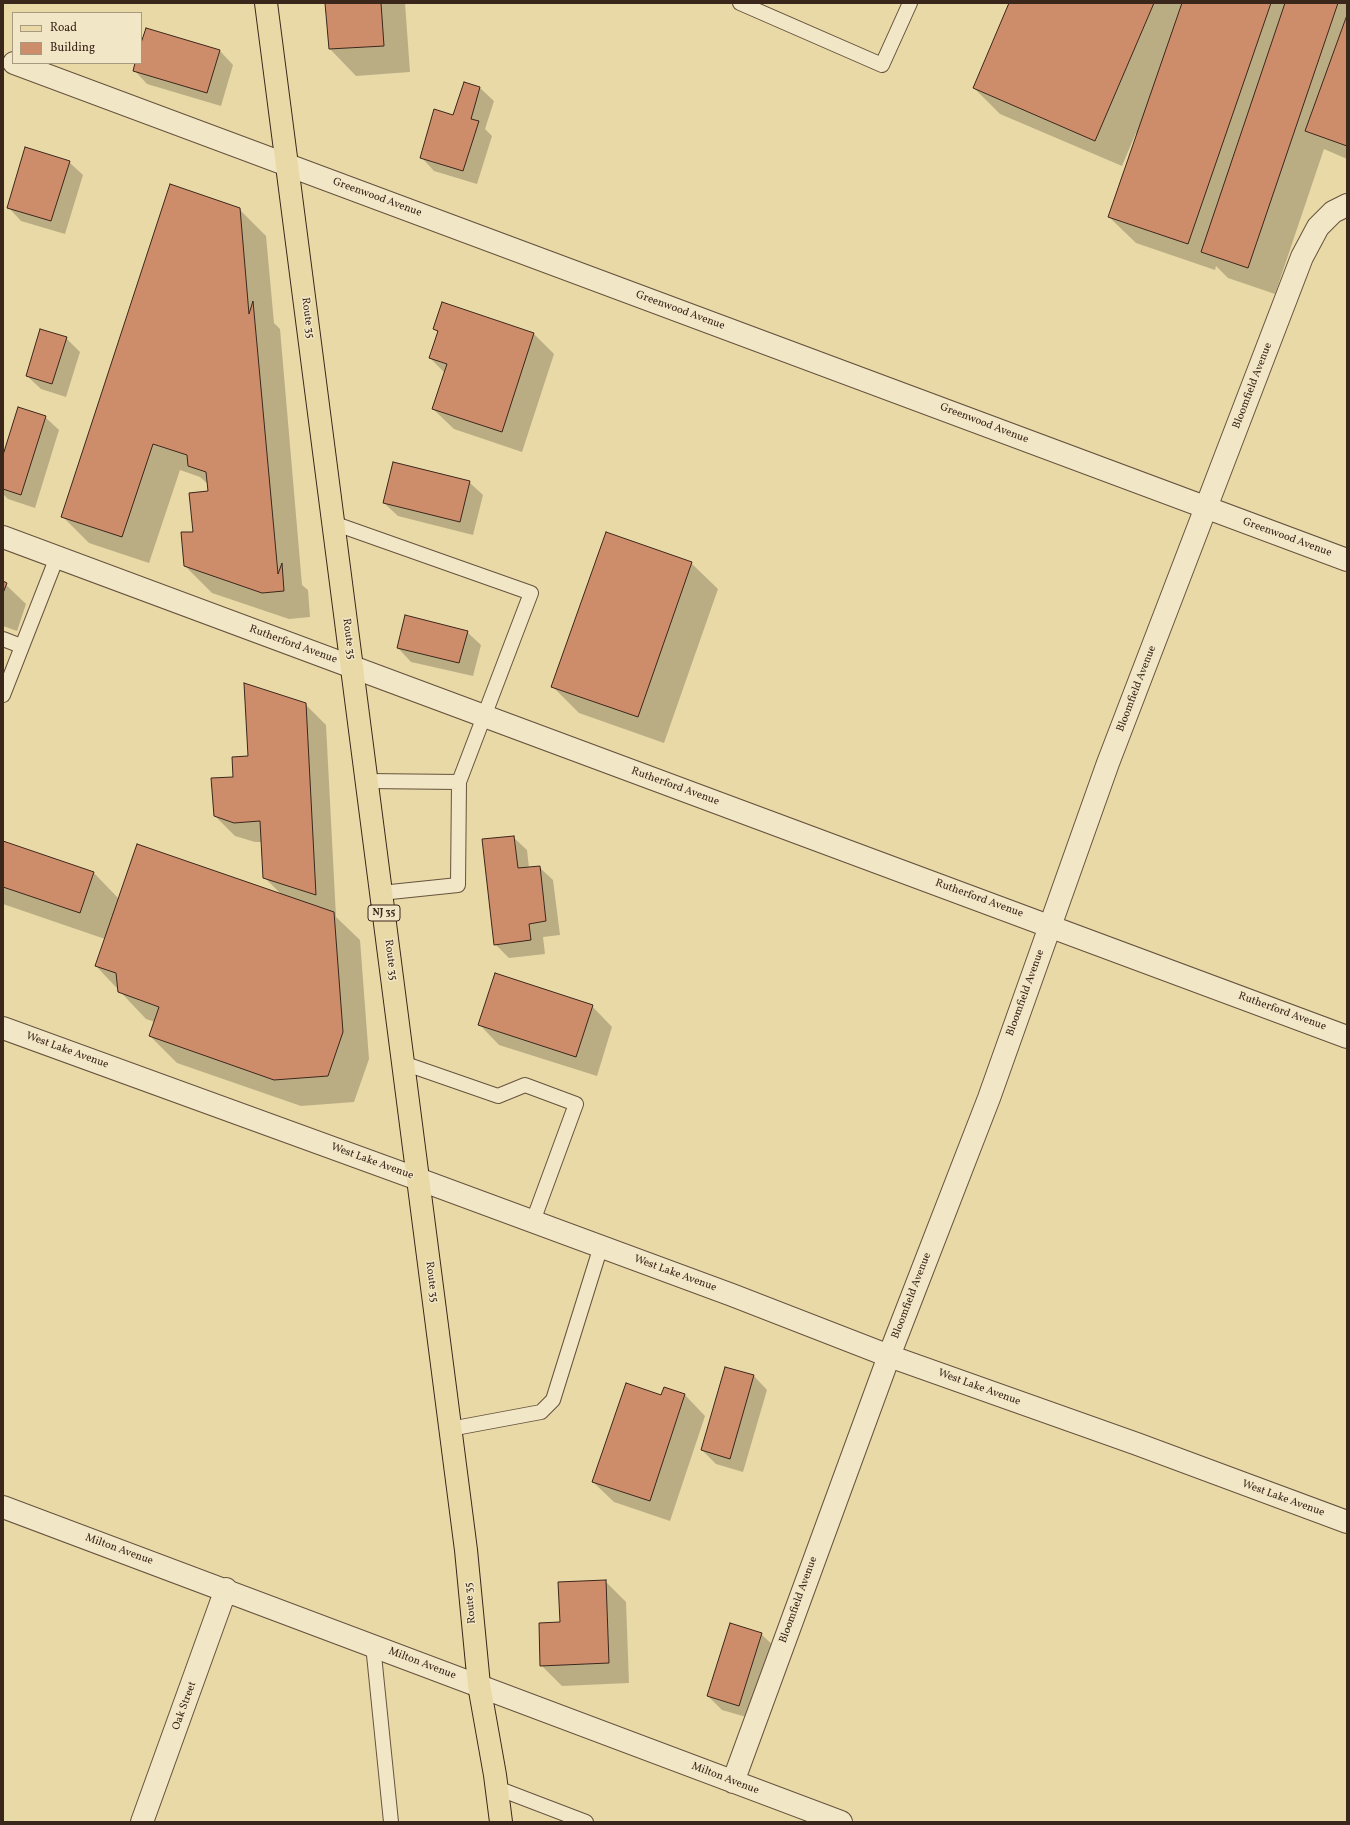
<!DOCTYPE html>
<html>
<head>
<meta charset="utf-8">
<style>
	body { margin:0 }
	#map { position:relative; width:1350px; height:1825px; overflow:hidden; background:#e9d9a6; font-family:Vollkorn,serif }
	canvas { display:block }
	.frame { position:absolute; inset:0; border:4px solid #3b261b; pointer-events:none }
	.legend { position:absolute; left:12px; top:12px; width:130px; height:52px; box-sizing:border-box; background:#f1e6c5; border:1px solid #a89981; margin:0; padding:5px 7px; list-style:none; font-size:12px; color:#3b261b }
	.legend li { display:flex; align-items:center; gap:8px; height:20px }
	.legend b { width:20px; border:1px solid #a89981 }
</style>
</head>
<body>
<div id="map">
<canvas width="1350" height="1825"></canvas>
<div class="frame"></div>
<ul class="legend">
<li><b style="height:5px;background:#e9d9a6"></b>Road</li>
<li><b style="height:11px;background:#ce8d6a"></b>Building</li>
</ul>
</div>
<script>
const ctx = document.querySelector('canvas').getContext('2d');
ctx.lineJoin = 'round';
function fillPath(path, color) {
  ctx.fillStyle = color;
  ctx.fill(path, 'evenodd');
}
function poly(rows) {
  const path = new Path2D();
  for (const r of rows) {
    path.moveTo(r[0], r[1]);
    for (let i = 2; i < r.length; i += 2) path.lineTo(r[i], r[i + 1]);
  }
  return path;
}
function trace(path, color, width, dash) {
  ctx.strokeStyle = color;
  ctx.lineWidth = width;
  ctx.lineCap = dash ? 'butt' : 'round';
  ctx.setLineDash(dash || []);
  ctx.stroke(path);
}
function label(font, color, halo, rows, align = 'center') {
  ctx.font = font + ' Vollkorn,serif';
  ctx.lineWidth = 3;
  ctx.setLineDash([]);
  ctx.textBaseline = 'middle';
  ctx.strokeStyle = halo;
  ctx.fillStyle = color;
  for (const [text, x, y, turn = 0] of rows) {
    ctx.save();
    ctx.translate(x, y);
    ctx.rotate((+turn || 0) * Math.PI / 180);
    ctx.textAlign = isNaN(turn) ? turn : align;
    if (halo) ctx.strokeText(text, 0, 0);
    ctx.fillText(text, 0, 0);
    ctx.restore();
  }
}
fillPath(poly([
	[326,3,405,3,410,72,356,76,330,49],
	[1010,3,1347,3,1347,159,1324,149,1275,294,1228,278,1216,266,1215,270,1136,243,1109,217,1138,134,1136,133,1122,166,1000,114,974,88],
	[141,47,220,51,233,65,221,106,147,84,134,70,136,63,141,63],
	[464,83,480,88,494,101,485,129,492,136,477,184,434,171,421,157,454,116],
	[69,162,83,175,65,234,21,221,8,207],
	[239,209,266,236,274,323,280,329,302,585,308,590,310,617,289,619,212,593,185,566,194,532,209,492,209,485,200,477,180,470,149,563,89,543,62,516],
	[442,303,534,334,554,354,522,452,454,429,433,409,445,373,430,358,439,333,434,329],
	[66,338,80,352,66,397,41,389,27,376],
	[45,417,59,430,35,508,8,499,3,494,3,458],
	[469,482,483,495,473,535,398,516,384,503],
	[691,563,718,589,664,743,579,713,553,687],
	[3,582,26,604,17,631,3,626],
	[467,632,481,645,473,676,411,662,398,648],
	[305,704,326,725,336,917,360,940,369,1059,354,1102,301,1106,177,1063,150,1036,155,1022,146,1019,96,966,105,939,3,904,3,842,94,873,119,899,283,896,264,877,262,842,255,842,235,836,215,816,234,778,249,757],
	[513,837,527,850,529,868,539,867,553,880,560,935,543,937,545,954,509,958,495,944],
	[592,1006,612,1027,597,1076,499,1045,479,1024],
	[726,1368,754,1376,767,1390,743,1472,716,1464,702,1450],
	[665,1388,685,1395,705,1416,670,1521,614,1502,593,1482,662,1396],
	[605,1581,626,1602,629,1683,562,1686,541,1665,561,1623],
	[761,1634,775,1647,753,1719,722,1710,708,1696]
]), '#0003');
const building = poly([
	[325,3,381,3,384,46,329,49,325,3],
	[1009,3,1154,3,1095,141,973,88,1009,3],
	[1182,3,1271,3,1188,244,1108,217,1182,3],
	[1285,3,1338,3,1248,268,1201,252,1285,3],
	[1347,15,1347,146,1305,131,1347,15],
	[146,28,220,50,207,93,133,71,135,63,141,63,141,43,146,28],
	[464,82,480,87,471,119,479,121,463,171,420,158,434,109,453,115,464,82],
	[25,147,70,161,51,221,7,208,25,147],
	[170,184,240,208,249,314,253,301,278,574,282,563,284,591,262,593,184,566,181,532,193,532,189,493,208,491,206,472,188,466,187,455,153,444,122,537,61,517,170,184],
	[442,302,534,333,502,432,432,409,447,364,429,358,438,331,433,329,442,302],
	[40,329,67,337,52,384,26,376,40,329],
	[18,407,46,416,21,495,3,489,3,455,18,407],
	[393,462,470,481,460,522,383,503,393,462],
	[606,532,692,562,638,717,551,687,606,532],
	[3,581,7,583,3,593,3,581],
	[405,615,468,631,459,663,397,648,405,615],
	[244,683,306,703,316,895,263,878,260,821,234,823,214,816,211,778,233,777,232,757,248,756,244,683],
	[514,836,518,868,540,866,546,921,529,924,531,940,494,945,482,839,514,836],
	[3,841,94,872,80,913,3,887,3,841],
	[137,844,334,912,343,1032,328,1076,274,1080,149,1036,159,1007,118,992,116,973,95,966,137,844],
	[495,973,593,1005,576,1057,478,1025,495,973],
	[725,1367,754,1375,730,1459,701,1450,725,1367],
	[626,1383,661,1395,664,1387,685,1394,650,1501,592,1482,626,1383],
	[606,1580,609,1663,540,1666,539,1623,560,1622,558,1582,606,1580],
	[730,1623,762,1633,739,1706,707,1696,730,1623]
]);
fillPath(building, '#ce8d6a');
trace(building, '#3b261b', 1);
const service = poly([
	[740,3,882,65,910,3],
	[333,523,531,593,459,782,458,885,381,893],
	[3,639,21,646],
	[3,695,57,557],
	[367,781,459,782],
	[403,1063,498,1096,525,1085,576,1104,533,1221],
	[450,1429,541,1412,553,1400,601,1246],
	[373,1645,391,1822],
	[497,1788,586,1822]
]);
const minor = poly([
	[14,63,1347,560],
	[3,537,1347,1037],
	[3,1028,418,1179,732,1295,889,1356,1137,1444,1347,1522],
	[3,1507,841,1822],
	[733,1782,889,1356,989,1098,1108,763,1302,257,1318,227,1333,212,1347,205],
	[142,1822,226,1589]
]);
const primary = poly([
	[266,3,466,1550,479,1685,495,1775,501,1822]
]);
trace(service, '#66533e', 16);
trace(minor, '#66533e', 24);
trace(primary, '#3b261b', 24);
trace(service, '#f1e6c5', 14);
trace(minor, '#f1e6c5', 22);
trace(primary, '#e9d9a6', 22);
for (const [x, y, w] of [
	[384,913,32]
]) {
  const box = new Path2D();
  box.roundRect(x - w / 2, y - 8, w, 16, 3);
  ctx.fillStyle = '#f1e6c5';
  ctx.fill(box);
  trace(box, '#3b261b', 1);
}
label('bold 10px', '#3b261b', null, [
	["NJ 35",384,913]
]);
label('11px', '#3b261b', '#f1e6c5', [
	["Greenwood Avenue",377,198,20],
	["Greenwood Avenue",680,311,20],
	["Route 35",307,318,83],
	["Bloomfield Avenue",1253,386,-69],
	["Greenwood Avenue",984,424,21],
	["Greenwood Avenue",1287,538,20],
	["Route 35",348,639,83],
	["Rutherford Avenue",293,645,20],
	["Bloomfield Avenue",1137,689,-69],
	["Rutherford Avenue",675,787,20],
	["Rutherford Avenue",979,899,20],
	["Route 35",390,960,83],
	["Bloomfield Avenue",1026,993,-70],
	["Rutherford Avenue",1282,1012,20],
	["West Lake Avenue",67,1051,20],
	["West Lake Avenue",372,1162,20],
	["West Lake Avenue",675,1274,20],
	["Route 35",431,1282,83],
	["Bloomfield Avenue",912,1296,-69],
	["West Lake Avenue",979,1388,20],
	["West Lake Avenue",1283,1499,20],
	["Milton Avenue",119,1550,20],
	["Bloomfield Avenue",799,1600,-70],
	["Route 35",471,1603,-95],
	["Milton Avenue",422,1664,21],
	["Oak Street",185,1706,-70],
	["Milton Avenue",725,1779,21]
]);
</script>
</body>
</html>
